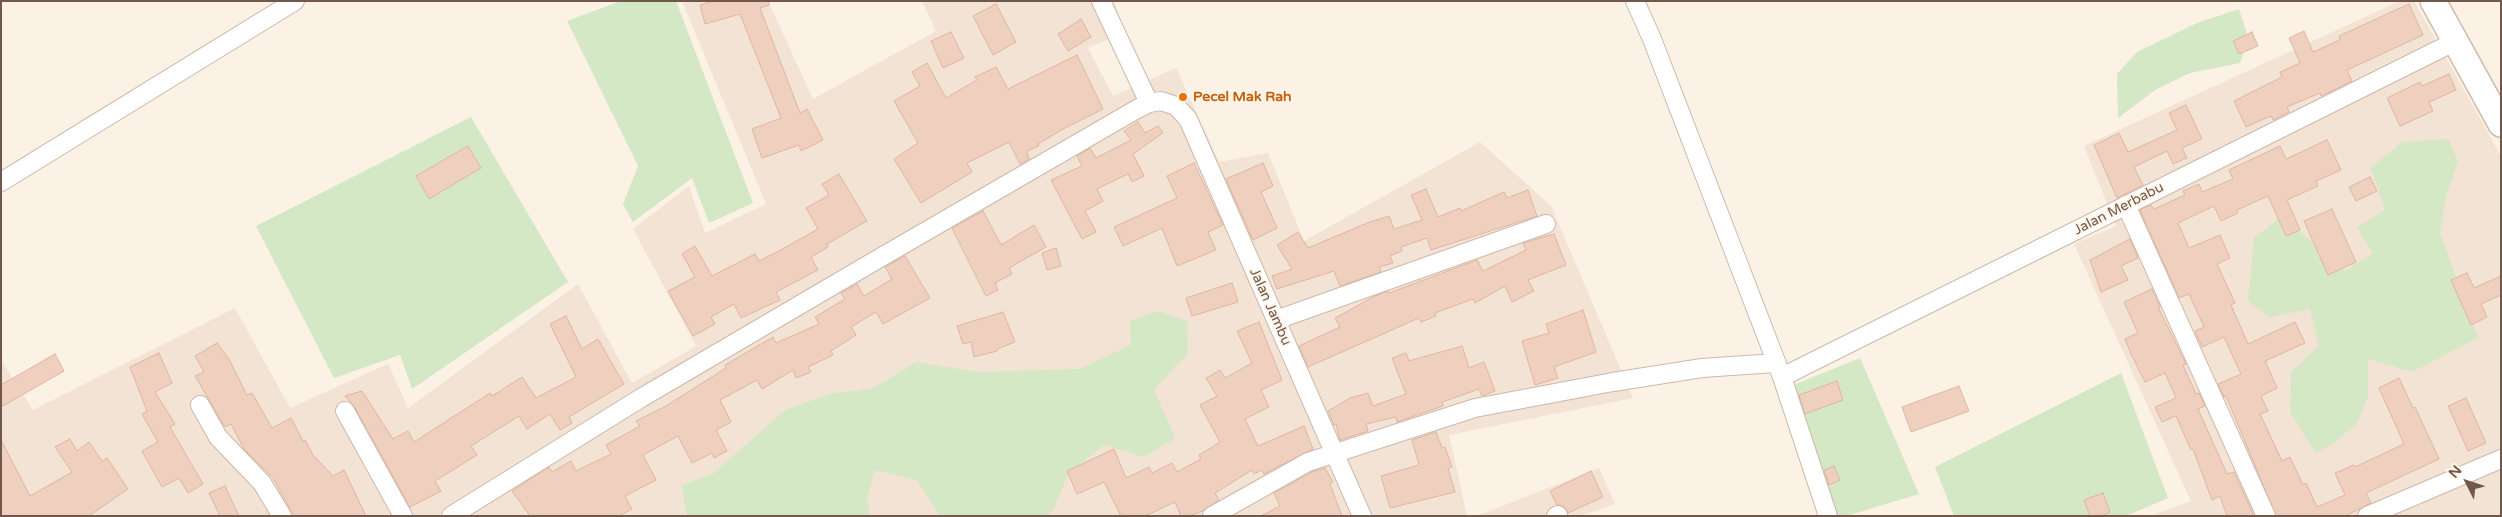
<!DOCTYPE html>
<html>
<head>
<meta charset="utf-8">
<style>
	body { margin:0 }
	#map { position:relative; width:2502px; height:517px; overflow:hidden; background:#fbf2e5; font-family:"Varela Round",sans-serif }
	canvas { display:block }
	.frame { position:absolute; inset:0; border:2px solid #72584c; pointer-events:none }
	.north { position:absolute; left:2442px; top:457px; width:50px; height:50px; -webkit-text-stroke:4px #fef6eb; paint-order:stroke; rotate:311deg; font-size:14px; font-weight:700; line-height:20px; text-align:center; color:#72584c }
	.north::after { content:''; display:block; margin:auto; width:18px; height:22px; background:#72584c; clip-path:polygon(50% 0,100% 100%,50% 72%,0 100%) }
</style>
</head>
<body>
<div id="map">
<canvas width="2502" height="517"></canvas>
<div class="frame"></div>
<div class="north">N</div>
</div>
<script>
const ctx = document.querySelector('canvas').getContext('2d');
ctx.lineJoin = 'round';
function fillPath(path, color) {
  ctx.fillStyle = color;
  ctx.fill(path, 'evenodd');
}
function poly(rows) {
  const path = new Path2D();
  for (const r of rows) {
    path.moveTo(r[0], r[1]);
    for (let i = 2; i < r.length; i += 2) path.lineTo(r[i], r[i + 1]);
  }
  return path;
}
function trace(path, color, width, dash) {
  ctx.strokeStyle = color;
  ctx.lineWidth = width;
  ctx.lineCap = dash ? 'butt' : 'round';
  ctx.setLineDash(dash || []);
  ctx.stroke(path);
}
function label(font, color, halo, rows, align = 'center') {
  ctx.font = font + ' "Varela Round",sans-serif';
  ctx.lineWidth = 4;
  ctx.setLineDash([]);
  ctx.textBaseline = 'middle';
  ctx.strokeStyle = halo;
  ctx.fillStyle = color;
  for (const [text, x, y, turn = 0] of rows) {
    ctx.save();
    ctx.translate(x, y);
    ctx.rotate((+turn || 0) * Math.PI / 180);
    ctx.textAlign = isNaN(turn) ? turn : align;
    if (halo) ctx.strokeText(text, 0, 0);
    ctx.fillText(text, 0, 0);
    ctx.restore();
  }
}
fillPath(poly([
	[682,1,768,1,813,99,936,31,922,1,1114,1,1125,32,1088,48,1113,96,1176,68,1219,162,1268,153,1304,241,1480,142,1551,206,1633,398,1449,435,1467,516,1,516,1,360,33,410,235,308,290,408,388,364,408,408,578,284,632,383,696,346,633,229,689,186,705,233,766,204],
	[2400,1,2414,1,2501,156,2501,516,2150,516,2191,501,2074,244,2116,226,2084,146],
	[1599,468,1615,504,1580,516,1477,516]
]), '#f2e3d4');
fillPath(poly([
	[621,1,676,1,753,203,709,223,692,178,633,222,623,204,638,166,567,21],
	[2239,9,2248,37,2240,63,2190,73,2155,90,2118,118,2117,74,2137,52,2197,23],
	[471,117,568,282,412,389,400,355,334,378,256,226],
	[2448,139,2458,161,2446,197,2440,233,2478,338,2412,372,2368,359,2368,397,2357,423,2335,442,2316,453,2290,412,2291,372,2319,346,2310,309,2269,317,2248,301,2254,238,2282,216,2345,271,2373,253,2357,228,2385,210,2371,168,2402,142],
	[1158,311,1187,321,1188,353,1154,390,1175,438,1144,457,1104,445,1068,474,1054,508,1047,516,940,516,917,480,875,470,867,497,870,516,687,516,682,485,713,474,785,410,830,394,874,388,916,362,977,372,1080,369,1131,345,1130,321],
	[1860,358,1919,494,1846,516,1834,516,1791,386],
	[2121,373,2168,498,2126,516,1954,516,1935,467]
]), '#d4e8c5');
const building = poly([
	[714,1,769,1,769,5,760,8,800,113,807,109,823,140,801,151,799,145,762,158,752,129,781,118,740,14,705,24,700,5,714,1],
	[996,4,1016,42,993,55,973,16,996,4],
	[2409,4,2423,35,2347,70,2352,81,2336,89,2321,96,2320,93,2287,107,2289,112,2273,120,2271,116,2246,127,2234,101,2282,77,2280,72,2300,63,2289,38,2304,31,2313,52,2340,40,2339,36,2409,4],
	[1081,19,1091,37,1068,51,1058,34,1081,19],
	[951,32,964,58,943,68,931,41,951,32],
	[2252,32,2258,46,2239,54,2233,41,2252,32],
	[1077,55,1103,109,1065,128,1038,144,1039,146,1027,151,1029,159,1020,164,1009,142,967,163,972,172,921,203,894,159,918,143,894,101,920,86,912,72,927,63,946,98,977,80,975,77,996,67,1008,89,1077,55],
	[2449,74,2456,90,2429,102,2433,111,2400,126,2387,98,2420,82,2422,86,2449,74],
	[2186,105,2202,139,2182,148,2187,158,2173,164,2167,151,2134,167,2143,185,2117,198,2094,145,2119,133,2128,152,2177,130,2169,113,2186,105],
	[1138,122,1145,133,1158,126,1163,133,1133,154,1144,176,1132,182,1128,174,1097,189,1103,201,1085,211,1096,232,1082,239,1051,180,1082,166,1077,156,1089,149,1090,148,1096,158,1131,140,1124,131,1138,122],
	[2327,140,2341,170,2316,181,2318,186,2287,200,2300,230,2286,236,2268,196,2237,210,2238,213,2221,221,2214,206,2178,223,2189,248,2220,235,2230,258,2217,264,2235,303,2231,305,2248,344,2295,322,2305,343,2265,361,2277,388,2261,396,2268,411,2260,414,2282,461,2290,457,2303,485,2306,483,2317,507,2345,495,2335,473,2354,465,2355,467,2404,444,2379,388,2399,378,2413,408,2415,407,2439,459,2366,493,2371,503,2345,516,2276,516,2226,396,2224,397,2218,384,2241,374,2224,337,2202,347,2195,331,2204,327,2189,294,2179,298,2140,210,2151,205,2154,209,2185,195,2183,191,2199,184,2202,192,2233,179,2229,170,2280,146,2286,159,2327,140],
	[468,146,481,168,429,199,416,176,468,146],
	[1194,163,1223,225,1208,232,1216,250,1177,266,1162,228,1123,246,1114,227,1177,198,1167,176,1194,163],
	[1263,163,1273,186,1261,192,1277,228,1253,240,1226,179,1263,163],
	[839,174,867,221,827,244,828,247,811,257,818,270,776,292,780,300,741,318,734,304,711,317,715,324,693,336,668,291,695,277,682,254,695,246,712,276,755,254,759,261,777,252,818,229,806,208,829,195,822,184,839,174],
	[2370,177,2377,191,2356,201,2349,187,2370,177],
	[1426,189,1438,217,1460,208,1461,211,1504,192,1507,198,1528,190,1537,216,1431,250,1427,238,1401,247,1402,251,1390,256,1393,263,1379,267,1381,272,1340,286,1334,271,1277,289,1272,276,1292,269,1277,245,1298,232,1308,248,1367,223,1389,216,1394,229,1422,220,1411,195,1426,189],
	[2332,209,2356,262,2328,275,2304,221,2332,209],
	[983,211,1001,245,1034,225,1046,247,1009,268,1012,274,995,283,998,290,986,296,952,228,983,211],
	[1554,234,1566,265,1528,280,1534,291,1512,302,1505,286,1475,303,1473,299,1435,313,1436,316,1421,322,1419,318,1308,367,1299,346,1340,327,1335,318,1373,297,1388,291,1389,293,1477,260,1483,271,1526,250,1523,243,1554,234],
	[2130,239,2138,258,2121,266,2128,280,2101,292,2090,260,2130,239],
	[1056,248,1061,266,1047,270,1042,253,1056,248],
	[905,256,930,298,883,324,876,312,851,327,856,335,831,351,833,355,808,367,811,372,796,378,793,370,762,389,757,380,720,400,731,422,716,430,727,451,714,458,712,453,692,463,678,436,643,455,656,480,625,496,632,509,619,516,530,516,512,491,549,467,552,472,571,461,576,471,611,454,606,445,640,426,636,421,666,406,726,368,725,365,773,337,776,343,819,324,815,317,845,299,841,293,857,284,864,296,892,279,885,267,905,256],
	[2467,273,2474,288,2501,276,2501,295,2481,304,2487,317,2471,325,2451,280,2467,273],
	[1232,283,1238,302,1192,316,1186,298,1232,283],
	[2152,289,2160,307,2158,307,2186,364,2183,365,2196,394,2199,393,2205,406,2198,409,2227,474,2234,472,2254,516,2227,516,2220,496,2212,500,2193,449,2191,450,2176,416,2162,422,2155,407,2176,398,2165,373,2145,382,2132,356,2125,339,2138,333,2124,302,2152,289],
	[1583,310,1596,352,1554,367,1558,378,1535,385,1522,341,1549,333,1546,324,1583,310],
	[1003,312,1015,342,997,349,997,351,974,357,971,342,963,344,957,326,1003,312],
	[566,316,582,349,598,339,624,384,569,417,572,423,560,430,550,414,527,429,519,416,471,446,477,455,435,481,441,491,410,507,354,406,345,396,362,391,393,439,408,431,414,442,490,393,492,396,522,377,536,398,576,377,550,324,566,316],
	[1259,322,1282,380,1261,390,1269,407,1245,419,1258,446,1304,426,1313,449,1264,474,1262,470,1254,474,1252,470,1215,493,1219,500,1203,511,1189,516,1181,516,1175,502,1145,516,1121,516,1104,482,1077,494,1067,471,1114,449,1126,478,1149,467,1152,473,1172,463,1177,472,1201,459,1199,455,1220,442,1200,405,1217,396,1206,378,1220,370,1225,378,1252,363,1237,331,1259,322],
	[217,343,229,359,247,395,252,393,272,428,291,418,303,441,305,440,313,455,333,476,344,470,366,516,294,516,273,478,244,449,231,424,225,427,195,376,204,372,195,356,217,343],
	[1462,346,1469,368,1484,362,1495,391,1482,396,1479,389,1442,402,1443,406,1397,422,1396,417,1366,424,1368,431,1340,440,1336,424,1334,425,1328,411,1350,398,1368,393,1373,406,1406,394,1392,358,1406,353,1409,361,1462,346],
	[159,353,172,383,155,392,175,424,170,427,203,484,188,493,179,478,162,487,142,451,158,442,142,414,147,411,130,367,159,353],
	[55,354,64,371,1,407,1,385,55,354],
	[1837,381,1843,400,1805,414,1799,395,1837,381],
	[1959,386,1969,411,1911,432,1902,407,1959,386],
	[2466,398,2486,443,2468,451,2448,406,2466,398],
	[1436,432,1442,448,1445,447,1452,467,1448,468,1455,492,1390,508,1381,476,1419,465,1412,440,1436,432],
	[70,439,77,451,89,442,102,461,107,458,128,489,89,516,1,516,1,440,30,496,72,472,55,447,70,439],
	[1834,466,1840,480,1829,485,1824,470,1834,466],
	[1325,468,1333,482,1330,484,1342,516,1261,516,1280,506,1274,493,1312,472,1325,468],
	[1591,471,1603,497,1568,513,1564,506,1557,505,1550,491,1591,471],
	[225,486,239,516,220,516,209,493,225,486],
	[2103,493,2110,512,2101,516,2090,516,2084,500,2103,493]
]);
fillPath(building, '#efd0bf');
trace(building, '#e0b6a0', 1);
const street = poly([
	[1101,1,1149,103],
	[1635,1,1652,39,1782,377,1828,516],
	[1,182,295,1],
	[2126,205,2266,516],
	[1276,320,1546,224],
	[1782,377,2456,41],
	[200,405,218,437,262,483,282,516],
	[345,411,403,516],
	[451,516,641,398,878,259,1137,109,1149,103,1161,101,1176,106,1188,119,1362,516],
	[1212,516,1308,462,1475,408,1613,382,1702,368,1775,363],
	[1556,516,1558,515],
	[2367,516,2501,459]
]);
const secondary = poly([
	[2433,1,2501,124]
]);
trace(street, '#ccb9ac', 20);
trace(secondary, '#d0bbad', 28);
trace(street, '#fff', 18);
trace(secondary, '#fff', 25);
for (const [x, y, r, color] of [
	[1183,97,5,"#e8710a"]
]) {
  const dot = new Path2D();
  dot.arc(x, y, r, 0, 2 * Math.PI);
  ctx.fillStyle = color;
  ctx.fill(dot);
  trace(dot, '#fef6eb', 2);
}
label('bold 14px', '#c56008', '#fef6eb', [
	["Pecel Mak Rah",1193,97]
], 'left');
label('14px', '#72584c', '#fef6eb', [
	["Jalan Merbabu",2119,209,-27],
	["Jalan Jambu",1270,307,66]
]);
</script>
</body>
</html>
